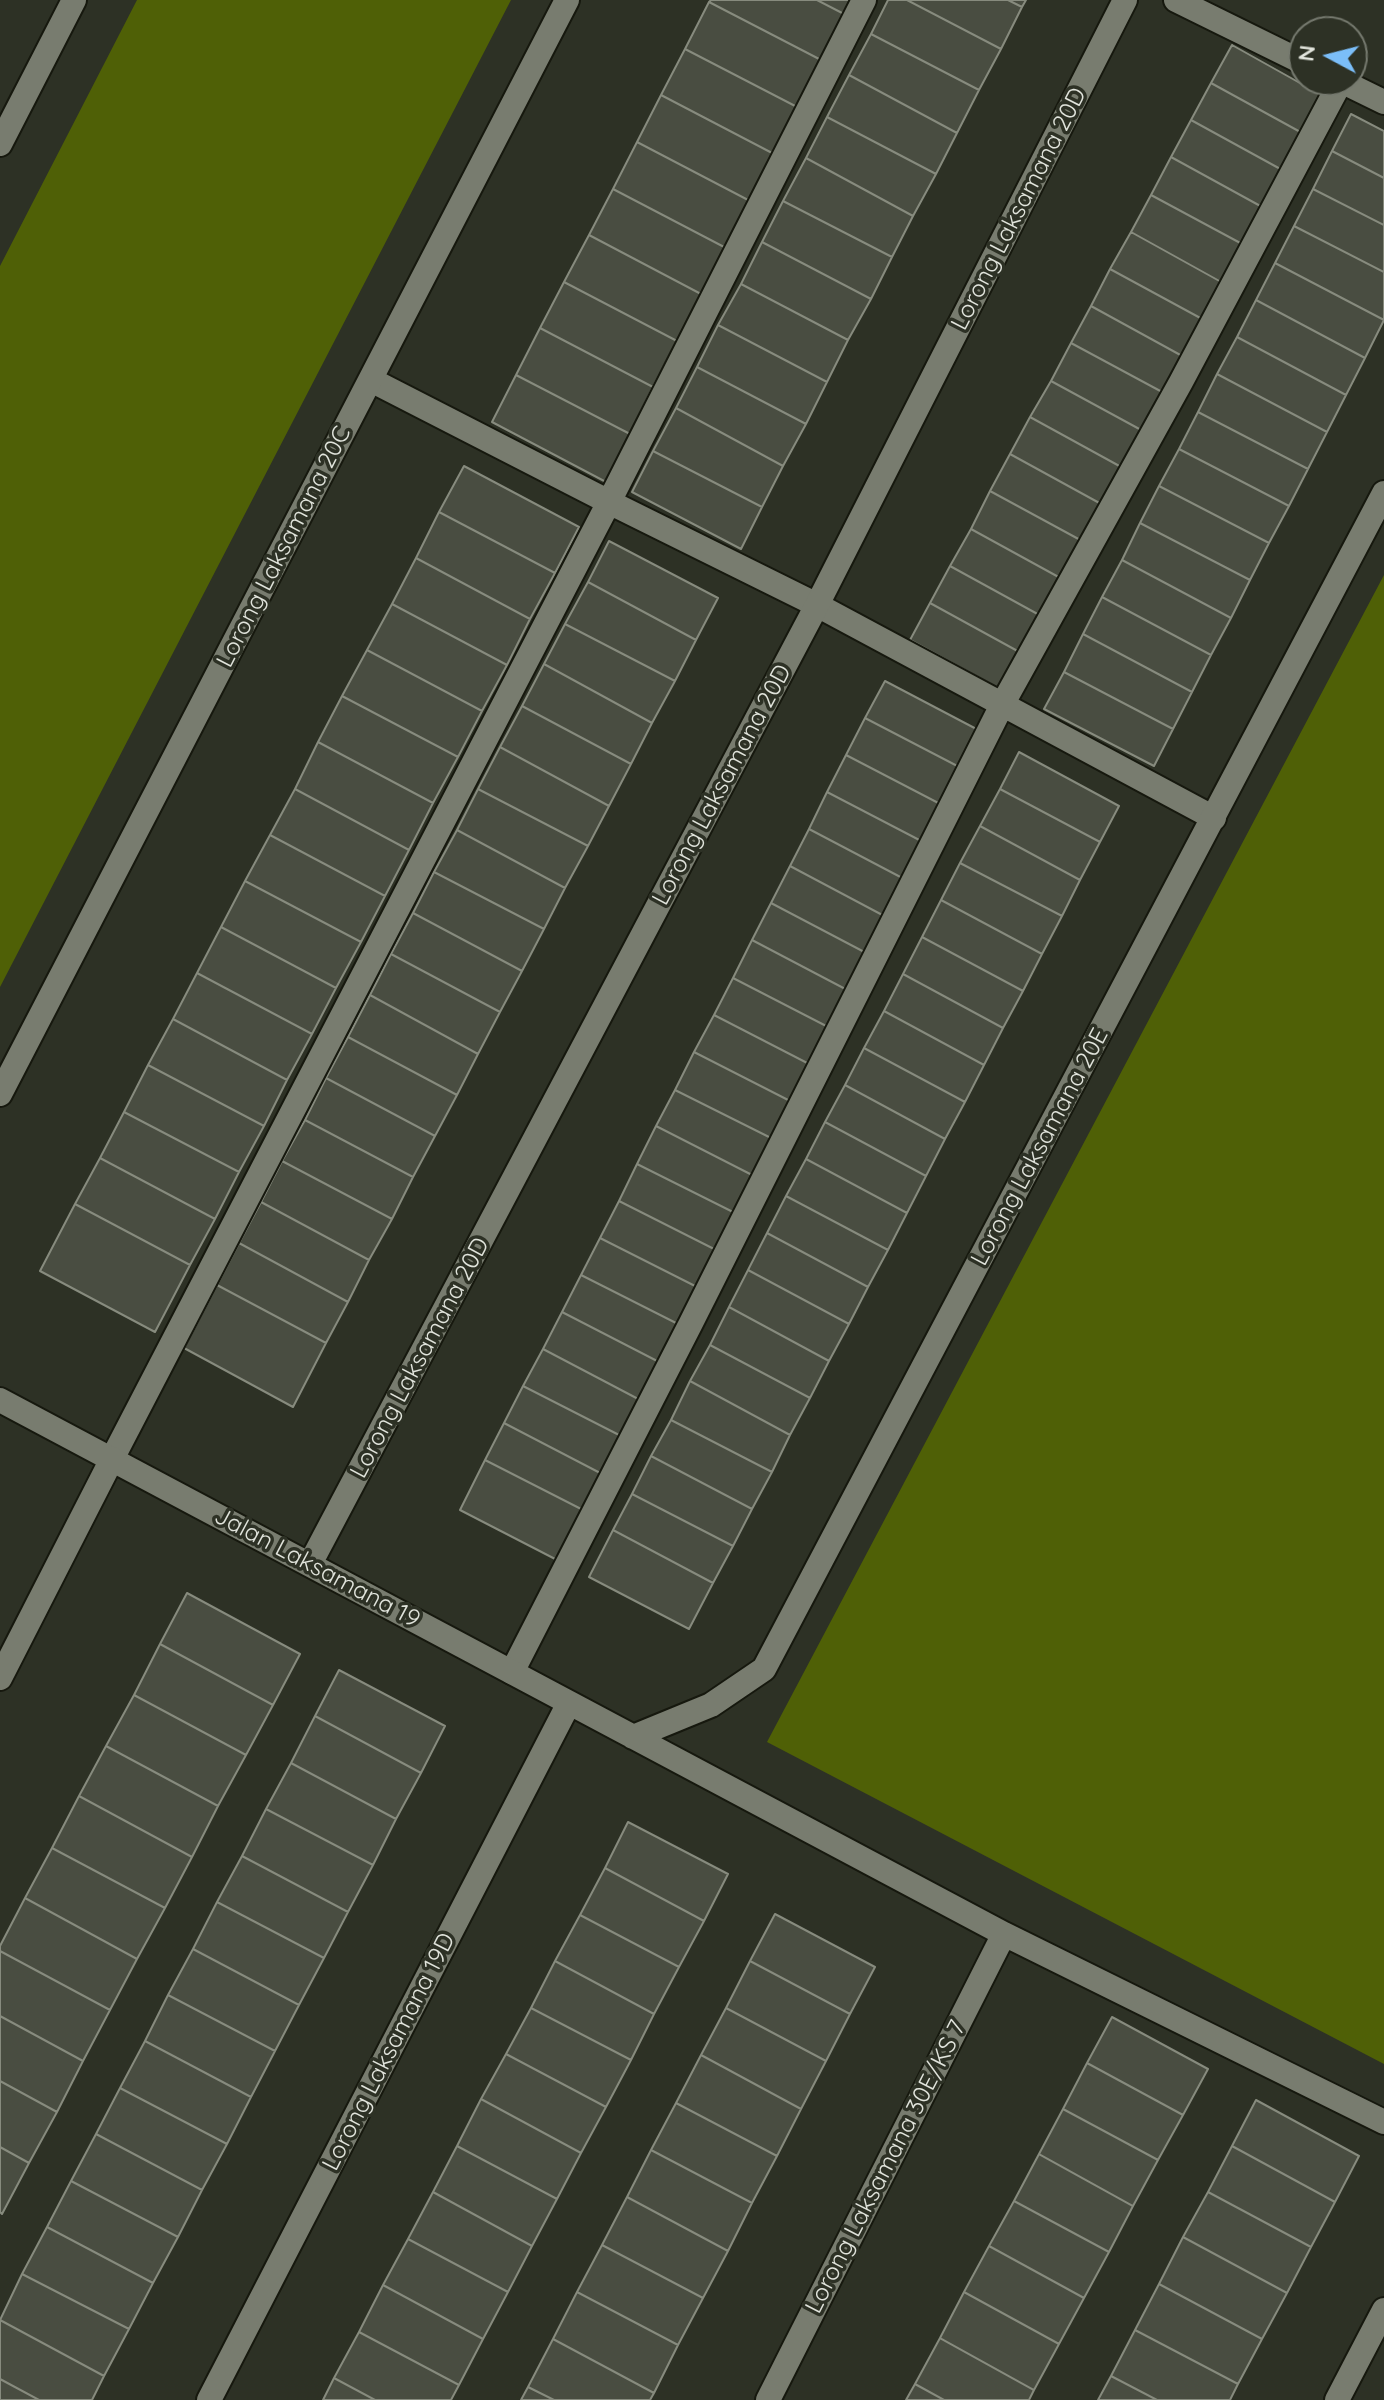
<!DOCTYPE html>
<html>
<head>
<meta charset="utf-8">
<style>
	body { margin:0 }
	#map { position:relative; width:1384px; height:2400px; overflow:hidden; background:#2d3125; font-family:Quicksand,sans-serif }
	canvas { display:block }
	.north { position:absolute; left:1288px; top:16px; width:80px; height:80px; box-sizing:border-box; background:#2d3125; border:2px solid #75796e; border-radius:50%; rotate:277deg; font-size:22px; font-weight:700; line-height:32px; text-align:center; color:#e1e4dc }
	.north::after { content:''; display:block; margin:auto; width:28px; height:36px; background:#7bbef9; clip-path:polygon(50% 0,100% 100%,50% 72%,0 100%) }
</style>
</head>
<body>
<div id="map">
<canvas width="1384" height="2400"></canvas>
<div class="north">N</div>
</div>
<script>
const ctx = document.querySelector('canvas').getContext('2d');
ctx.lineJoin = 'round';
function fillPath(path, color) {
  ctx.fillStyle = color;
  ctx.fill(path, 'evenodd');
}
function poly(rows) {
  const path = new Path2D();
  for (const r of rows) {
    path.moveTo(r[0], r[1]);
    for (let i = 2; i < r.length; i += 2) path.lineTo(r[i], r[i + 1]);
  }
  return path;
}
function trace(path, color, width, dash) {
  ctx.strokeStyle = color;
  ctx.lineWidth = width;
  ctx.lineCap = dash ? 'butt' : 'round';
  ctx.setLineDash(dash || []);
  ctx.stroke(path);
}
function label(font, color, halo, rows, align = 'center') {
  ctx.font = font + ' Quicksand,sans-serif';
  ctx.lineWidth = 7;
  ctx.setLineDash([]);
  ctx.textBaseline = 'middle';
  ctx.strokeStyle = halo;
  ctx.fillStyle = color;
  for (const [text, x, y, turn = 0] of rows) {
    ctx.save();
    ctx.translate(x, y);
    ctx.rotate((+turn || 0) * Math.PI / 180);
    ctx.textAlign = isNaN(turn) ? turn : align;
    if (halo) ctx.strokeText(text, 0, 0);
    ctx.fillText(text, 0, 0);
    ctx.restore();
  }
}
fillPath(poly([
	[137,0,511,0,0,987,0,266],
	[1384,575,1384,2064,767,1742]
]), '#4f6006');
const building = poly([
	[711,0,817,0,846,15,823,61,709,2,711,0],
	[817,0,854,0,846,15,817,0],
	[888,0,907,0,1001,49,979,90,871,34,888,0],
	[907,0,1008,0,1022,7,1001,49,907,0],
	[1008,0,1026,0,1022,7,1008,0],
	[709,2,823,61,799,108,685,49,709,2],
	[871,34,979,90,957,133,849,75,871,34],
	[1232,45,1325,97,1304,134,1211,83,1232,45],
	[685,49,799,108,774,154,661,95,685,49],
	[849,75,957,133,936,174,827,117,849,75],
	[1211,83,1304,134,1284,171,1191,120,1211,83],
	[661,95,774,154,750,201,637,142,661,95],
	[1351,114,1384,131,1384,178,1332,151,1351,114],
	[827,117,936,174,913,216,806,158,827,117],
	[1191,120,1284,171,1264,208,1171,157,1191,120],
	[637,142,750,201,726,248,613,189,637,142],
	[1332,151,1384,178,1384,225,1313,189,1332,151],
	[1171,157,1264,208,1244,245,1151,195,1171,157],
	[806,158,913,216,892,257,783,201,806,158],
	[613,189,726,248,701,294,589,235,613,189],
	[1313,189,1384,225,1384,272,1294,226,1313,189],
	[1151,195,1244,245,1223,283,1131,232,1151,195],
	[783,201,892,257,871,299,762,242,783,201],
	[1294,226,1384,272,1384,320,1275,263,1294,226],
	[1131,232,1223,283,1204,320,1110,269,1131,232],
	[589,235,701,294,677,341,564,282,589,235],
	[762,242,871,299,848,340,741,284,762,242],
	[1275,263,1384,320,1365,358,1256,300,1275,263],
	[1110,269,1204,320,1184,357,1091,306,1110,269],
	[564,282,677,341,653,387,540,328,564,282],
	[741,284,848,340,827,382,718,325,741,284],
	[1256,300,1365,358,1346,395,1237,337,1256,300],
	[1091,306,1184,357,1164,393,1071,343,1091,306],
	[718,325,827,382,806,424,697,367,718,325],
	[540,328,653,387,630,434,516,375,540,328],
	[1237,337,1346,395,1327,432,1217,374,1237,337],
	[1071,343,1164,393,1143,431,1051,381,1071,343],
	[697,367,806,424,783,466,676,408,697,367],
	[1217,374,1327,432,1308,469,1198,412,1217,374],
	[516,375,630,434,606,482,492,422,516,375],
	[1051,381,1143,431,1123,468,1030,417,1051,381],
	[676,408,783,466,762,507,653,451,676,408],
	[1198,412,1308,469,1289,506,1179,449,1198,412],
	[1030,417,1123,468,1103,505,1010,454,1030,417],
	[1179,449,1289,506,1269,543,1159,486,1179,449],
	[653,451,762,507,741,549,632,492,653,451],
	[1010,454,1103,505,1084,542,990,491,1010,454],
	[464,466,579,527,555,573,439,512,464,466],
	[1159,486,1269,543,1250,580,1140,523,1159,486],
	[990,491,1084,542,1064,580,971,529,990,491],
	[439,512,555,573,530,619,416,558,439,512],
	[1140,523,1250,580,1231,618,1122,560,1140,523],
	[971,529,1064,580,1043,617,950,566,971,529],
	[609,541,718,598,696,640,588,582,609,541],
	[416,558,530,619,507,665,392,604,416,558],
	[1122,560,1231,618,1211,655,1102,597,1122,560],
	[950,566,1043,617,1023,654,930,603,950,566],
	[588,582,696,640,675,681,565,624,588,582],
	[1102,597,1211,655,1192,692,1083,634,1102,597],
	[930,603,1023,654,1003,691,910,640,930,603],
	[392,604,507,665,482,711,367,650,392,604],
	[565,624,675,681,652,723,544,664,565,624],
	[1083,634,1192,692,1173,729,1064,672,1083,634],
	[367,650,482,711,458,757,342,696,367,650],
	[544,664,652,723,631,764,522,706,544,664],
	[1064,672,1173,729,1154,766,1044,709,1064,672],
	[885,681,984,733,965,770,865,718,885,681],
	[342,696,458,757,433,803,318,742,342,696],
	[522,706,631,764,609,806,500,747,522,706],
	[865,718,965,770,946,807,846,755,865,718],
	[318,742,433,803,409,850,295,789,318,742],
	[500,747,609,806,588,846,478,789,500,747],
	[1019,752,1119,806,1100,842,1000,789,1019,752],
	[846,755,946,807,927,844,827,792,846,755],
	[295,789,409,850,385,896,270,835,295,789],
	[478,789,588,846,565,888,457,830,478,789],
	[1000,789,1100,842,1080,880,980,826,1000,789],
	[827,792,927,844,908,881,809,829,827,792],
	[980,826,1080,880,1062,916,960,863,980,826],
	[809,829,908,881,888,918,790,866,809,829],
	[457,830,565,888,544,929,434,872,457,830],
	[270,835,385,896,361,942,245,881,270,835],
	[960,863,1062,916,1042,954,941,900,960,863],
	[790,866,888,918,870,955,771,903,790,866],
	[434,872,544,929,522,971,413,913,434,872],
	[245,881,361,942,336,988,221,927,245,881],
	[941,900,1042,954,1023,991,922,937,941,900],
	[771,903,870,955,851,992,752,940,771,903],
	[413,913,522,971,500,1012,391,954,413,913],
	[221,927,336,988,312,1034,197,973,221,927],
	[922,937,1023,991,1003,1028,903,974,922,937],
	[752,940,851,992,832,1029,733,978,752,940],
	[391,954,500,1012,478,1054,370,995,391,954],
	[197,973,312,1034,287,1080,173,1019,197,973],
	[903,974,1003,1028,984,1065,884,1011,903,974],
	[733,978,832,1029,813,1066,714,1015,733,978],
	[370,995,478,1054,457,1095,348,1037,370,995],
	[884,1011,984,1065,965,1102,864,1048,884,1011],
	[714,1015,813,1066,794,1103,694,1052,714,1015],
	[173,1019,287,1080,264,1126,148,1065,173,1019],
	[348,1037,457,1095,435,1136,326,1078,348,1037],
	[864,1048,965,1102,945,1139,845,1085,864,1048],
	[694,1052,794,1103,775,1140,675,1090,694,1052],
	[148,1065,264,1126,239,1172,124,1112,148,1065],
	[326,1078,435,1136,413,1177,305,1120,326,1078],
	[845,1085,945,1139,926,1176,825,1122,845,1085],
	[675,1090,775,1140,756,1177,656,1126,675,1090],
	[124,1112,239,1172,215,1219,100,1158,124,1112],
	[305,1120,413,1177,392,1219,282,1161,305,1120],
	[825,1122,926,1176,907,1213,806,1159,825,1122],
	[656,1126,756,1177,737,1214,637,1164,656,1126],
	[100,1158,215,1219,190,1265,75,1204,100,1158],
	[806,1159,907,1213,888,1250,786,1196,806,1159],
	[282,1161,392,1219,369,1260,261,1202,282,1161],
	[637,1164,737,1214,718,1251,619,1201,637,1164],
	[786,1196,888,1250,868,1287,767,1233,786,1196],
	[619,1201,718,1251,699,1288,600,1238,619,1201],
	[261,1202,369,1260,348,1302,239,1243,261,1202],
	[75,1204,190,1265,155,1332,40,1271,75,1204],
	[767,1233,868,1287,849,1324,748,1270,767,1233],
	[600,1238,699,1288,680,1325,581,1275,600,1238],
	[239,1243,348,1302,326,1343,217,1285,239,1243],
	[748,1270,849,1324,829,1361,729,1307,748,1270],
	[581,1275,680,1325,661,1363,562,1312,581,1275],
	[217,1285,326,1343,293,1407,184,1348,217,1285],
	[729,1307,829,1361,810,1398,710,1345,729,1307],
	[562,1312,661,1363,642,1401,543,1349,562,1312],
	[710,1345,810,1398,790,1435,690,1381,710,1345],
	[543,1349,642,1401,623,1437,523,1386,543,1349],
	[690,1381,790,1435,772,1472,671,1420,690,1381],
	[523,1386,623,1437,604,1475,504,1423,523,1386],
	[671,1420,772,1472,752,1509,651,1456,671,1420],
	[504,1423,604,1475,585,1511,485,1460,504,1423],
	[651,1456,752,1509,733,1546,632,1494,651,1456],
	[485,1460,585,1511,559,1561,460,1510,485,1460],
	[632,1494,733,1546,713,1583,613,1530,632,1494],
	[613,1530,713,1583,689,1629,589,1577,613,1530],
	[187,1593,300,1654,273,1705,160,1644,187,1593],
	[160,1644,273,1705,246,1755,134,1695,160,1644],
	[339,1670,445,1726,421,1773,315,1716,339,1670],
	[134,1695,246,1755,218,1806,106,1746,134,1695],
	[315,1716,421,1773,396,1819,291,1763,315,1716],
	[106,1746,218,1806,192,1857,79,1796,106,1746],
	[291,1763,396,1819,373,1865,266,1809,291,1763],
	[79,1796,192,1857,165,1908,52,1848,79,1796],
	[266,1809,373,1865,348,1912,242,1856,266,1809],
	[628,1822,728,1874,704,1921,605,1868,628,1822],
	[52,1848,165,1908,137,1959,25,1898,52,1848],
	[242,1856,348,1912,324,1958,217,1902,242,1856],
	[605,1868,704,1921,679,1967,580,1915,605,1868],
	[25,1898,137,1959,110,2010,0,1951,0,1946,25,1898],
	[217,1902,324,1958,299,2005,193,1949,217,1902],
	[775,1914,875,1967,850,2014,750,1961,775,1914],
	[580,1915,679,1967,654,2014,555,1961,580,1915],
	[193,1949,299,2005,275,2051,168,1995,193,1949],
	[0,1951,110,2010,83,2061,0,2016,0,1951],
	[555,1961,654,2014,631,2060,531,2008,555,1961],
	[750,1961,850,2014,826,2061,726,2008,750,1961],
	[168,1995,275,2051,251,2097,145,2041,168,1995],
	[531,2008,631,2060,606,2107,506,2054,531,2008],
	[726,2008,826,2061,801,2109,701,2055,726,2008],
	[0,2016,83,2061,57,2112,0,2081,0,2016],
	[1112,2017,1208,2069,1183,2115,1087,2063,1112,2017],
	[145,2041,251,2097,227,2144,120,2088,145,2041],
	[506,2054,606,2107,581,2153,481,2099,506,2054],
	[701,2055,801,2109,777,2156,676,2103,701,2055],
	[1087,2063,1183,2115,1158,2160,1063,2109,1087,2063],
	[0,2081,57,2112,29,2163,0,2147,0,2081],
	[120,2088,227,2144,202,2190,96,2134,120,2088],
	[481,2099,581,2153,557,2199,457,2146,481,2099],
	[1256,2100,1359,2156,1335,2202,1232,2146,1256,2100],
	[676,2103,777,2156,752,2203,651,2150,676,2103],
	[1063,2109,1158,2160,1133,2206,1039,2154,1063,2109],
	[96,2134,202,2190,178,2237,71,2181,96,2134],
	[457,2146,557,2199,532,2246,433,2192,457,2146],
	[1232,2146,1335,2202,1311,2247,1208,2192,1232,2146],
	[0,2147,29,2163,2,2214,0,2212,0,2147],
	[651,2150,752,2203,728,2251,627,2197,651,2150],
	[1039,2154,1133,2206,1109,2252,1014,2201,1039,2154],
	[71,2181,178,2237,153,2283,47,2227,71,2181],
	[433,2192,532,2246,508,2292,408,2239,433,2192],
	[1208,2192,1311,2247,1287,2293,1183,2237,1208,2192],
	[627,2197,728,2251,703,2298,602,2245,627,2197],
	[1014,2201,1109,2252,1084,2298,989,2246,1014,2201],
	[47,2227,153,2283,129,2329,22,2274,47,2227],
	[1183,2237,1287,2293,1262,2339,1159,2284,1183,2237],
	[408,2239,508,2292,483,2339,383,2285,408,2239],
	[602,2245,703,2298,678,2345,577,2292,602,2245],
	[989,2246,1084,2298,1059,2344,964,2292,989,2246],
	[22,2274,129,2329,104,2376,0,2320,22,2274],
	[1159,2284,1262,2339,1238,2384,1135,2330,1159,2284],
	[383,2285,483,2339,459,2385,359,2332,383,2285],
	[577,2292,678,2345,654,2393,553,2339,577,2292],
	[964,2292,1059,2344,1034,2390,940,2338,964,2292],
	[0,2320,104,2376,92,2400,39,2400,0,2379,0,2320],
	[1135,2330,1238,2384,1230,2400,1157,2400,1111,2376,1135,2330],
	[359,2332,459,2385,451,2400,375,2400,334,2378,359,2332],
	[940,2338,1034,2390,1029,2400,944,2400,915,2384,940,2338],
	[553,2339,654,2393,650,2400,554,2400,528,2387,553,2339],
	[1111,2376,1157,2400,1098,2400,1111,2376],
	[334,2378,375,2400,323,2400,334,2378],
	[0,2379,39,2400,0,2400,0,2379],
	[915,2384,944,2400,906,2400,915,2384],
	[528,2387,554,2400,521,2400,528,2387]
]);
fillPath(building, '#494d41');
trace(building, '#878b7e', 2);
const lane = poly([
	[371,380,609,502,817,605,1214,818],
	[112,1459,609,502,864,0],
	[512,1672,691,1323,1002,705,1181,382,1341,81]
]);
const street = poly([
	[1176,0,1304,63],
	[1339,80,1384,102],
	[0,144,74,0],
	[0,1094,567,0],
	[0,1400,1004,1934,1384,2122],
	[310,1564,817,605,1125,0],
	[0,1678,112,1459],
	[633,1737,711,1705,764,1669,1384,493],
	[209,2400,569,1703],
	[768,2400,1004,1934],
	[1337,2400,1384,2310]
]);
trace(lane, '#16180e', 28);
trace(street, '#16180e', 28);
trace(lane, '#787c6f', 24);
trace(street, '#787c6f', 24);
label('24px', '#e1e4dc', '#2d3125', [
	["Lorong Laksamana 20D",1019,209,-63],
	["Lorong Laksamana 20C",284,547,-63],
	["Lorong Laksamana 20D",722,785,-62],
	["Lorong Laksamana 20E",1040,1147,-62],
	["Lorong Laksamana 20D",420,1358,-62],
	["Jalan Laksamana 19",317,1568,28],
	["Lorong Laksamana 19D",389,2052,-63],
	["Lorong Laksamana 30E/KS 7",886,2167,-63]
]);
</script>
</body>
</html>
